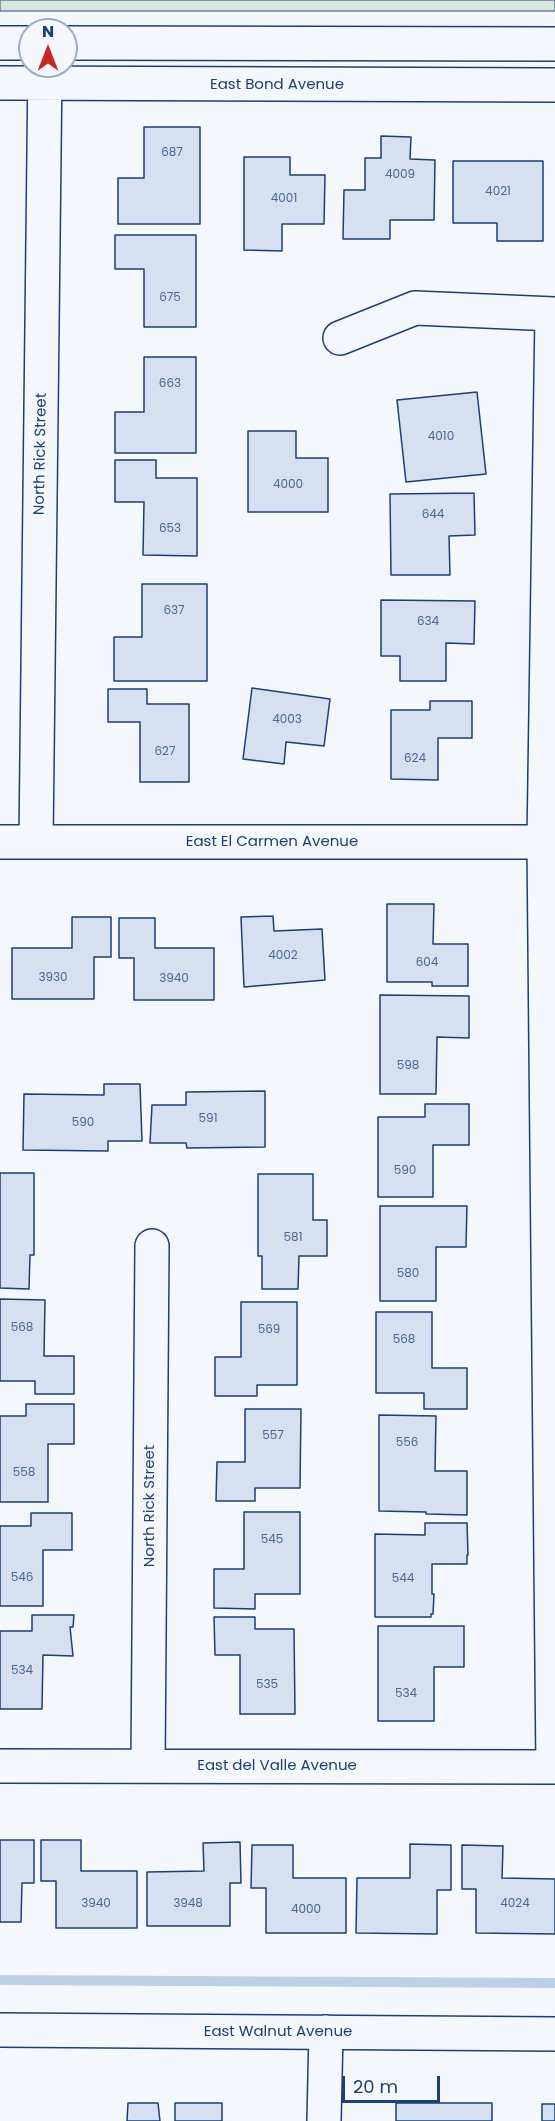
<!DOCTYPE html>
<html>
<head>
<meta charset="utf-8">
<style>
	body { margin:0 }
	#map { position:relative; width:555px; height:2121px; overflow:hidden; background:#f4f7fb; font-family:Poppins,sans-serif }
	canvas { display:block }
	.north { position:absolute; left:18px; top:18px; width:60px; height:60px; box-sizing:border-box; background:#f4f7fb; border:2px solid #9eadc5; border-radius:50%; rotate:0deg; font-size:16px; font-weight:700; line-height:24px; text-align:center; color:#1d3f73 }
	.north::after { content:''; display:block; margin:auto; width:21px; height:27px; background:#c62828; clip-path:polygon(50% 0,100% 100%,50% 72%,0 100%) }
	.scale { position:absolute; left:342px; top:2076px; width:98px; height:27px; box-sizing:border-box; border:3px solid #1d3f73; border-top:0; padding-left:8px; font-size:18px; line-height:21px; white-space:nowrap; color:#1d3f73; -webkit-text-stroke:4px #f4f7fb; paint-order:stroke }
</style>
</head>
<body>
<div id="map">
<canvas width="555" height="2121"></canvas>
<div class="north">N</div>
<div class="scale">20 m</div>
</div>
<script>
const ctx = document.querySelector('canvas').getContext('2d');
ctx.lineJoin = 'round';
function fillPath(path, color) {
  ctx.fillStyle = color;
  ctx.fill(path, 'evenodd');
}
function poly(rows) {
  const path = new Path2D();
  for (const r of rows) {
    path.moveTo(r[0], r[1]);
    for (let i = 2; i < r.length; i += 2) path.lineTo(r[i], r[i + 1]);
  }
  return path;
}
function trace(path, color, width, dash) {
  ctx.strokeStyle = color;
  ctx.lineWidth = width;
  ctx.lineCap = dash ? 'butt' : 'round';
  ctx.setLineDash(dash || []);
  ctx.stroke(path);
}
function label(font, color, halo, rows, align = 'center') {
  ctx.font = font + ' Poppins,sans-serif';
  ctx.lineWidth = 4.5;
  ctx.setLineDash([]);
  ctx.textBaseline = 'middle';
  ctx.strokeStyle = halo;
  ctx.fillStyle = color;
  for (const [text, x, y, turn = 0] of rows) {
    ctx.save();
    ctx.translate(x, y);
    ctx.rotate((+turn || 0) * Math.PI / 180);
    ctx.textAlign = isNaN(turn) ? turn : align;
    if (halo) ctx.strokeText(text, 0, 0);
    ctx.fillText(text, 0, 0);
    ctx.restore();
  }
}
const green = poly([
	[0,0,555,0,555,11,0,11,0,0]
]);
fillPath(green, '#d7e8df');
trace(green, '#687fa3', 1.5);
trace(poly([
	[0,1980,555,1983]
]), '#bed0e5', 10);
const building = poly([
	[144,127,200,127,200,224,118,224,118,178,144,178,144,127],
	[381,136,411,137,410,159,435,160,434,220,390,220,390,239,343,239,344,190,365,190,365,158,381,158,381,136],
	[244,157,290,157,290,175,325,175,324,224,282,224,282,251,244,250,244,157],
	[453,161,543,161,543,241,497,241,497,223,453,223,453,161],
	[115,235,196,235,196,327,144,327,144,269,115,269,115,235],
	[144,357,196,357,196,453,115,453,115,412,144,412,144,357],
	[477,392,486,474,406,482,397,400,477,392],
	[248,431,296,431,296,458,328,458,328,512,248,512,248,431],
	[115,460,156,460,156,478,197,478,197,556,143,555,144,502,115,502,115,460],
	[474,493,475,535,449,536,450,575,391,575,390,494,474,493],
	[142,584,207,584,207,681,114,681,114,637,142,637,142,584],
	[381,600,475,601,474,644,446,643,446,681,400,681,400,656,381,656,381,600],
	[252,688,330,699,324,746,286,742,284,764,243,759,252,688],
	[108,689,147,689,147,704,189,704,189,782,140,782,140,722,108,722,108,689],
	[430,701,472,701,472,738,438,738,438,780,391,779,391,710,430,710,430,701],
	[387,904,434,904,433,944,468,944,468,986,432,986,432,982,387,982,387,904],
	[273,916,274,931,322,929,325,980,244,987,241,917,273,916],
	[72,917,111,917,111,957,94,957,94,999,12,999,12,948,72,948,72,917],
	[119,918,155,918,155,948,214,948,214,1000,134,1000,134,958,119,958,119,918],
	[380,995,469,996,469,1038,437,1037,436,1094,380,1094,380,995],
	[104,1084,140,1084,142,1141,108,1141,108,1151,23,1150,24,1094,104,1095,104,1084],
	[265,1091,265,1147,187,1148,186,1143,150,1143,152,1105,186,1105,186,1092,265,1091],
	[425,1104,469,1104,469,1145,433,1145,433,1197,378,1197,378,1117,425,1117,425,1104],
	[0,1173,34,1173,34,1255,30,1255,29,1289,0,1288,0,1173],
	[258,1174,313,1174,313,1220,327,1220,327,1256,299,1256,298,1289,262,1289,262,1256,258,1256,258,1174],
	[380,1206,467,1206,466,1247,436,1247,436,1301,380,1301,380,1206],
	[0,1299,45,1300,44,1356,74,1356,74,1394,35,1394,35,1381,0,1381,0,1299],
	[241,1302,297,1302,297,1385,257,1385,257,1396,215,1396,215,1357,241,1357,241,1302],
	[376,1312,432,1312,432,1368,467,1368,467,1409,424,1409,424,1393,376,1393,376,1312],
	[26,1404,74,1404,74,1444,48,1444,48,1502,0,1502,0,1416,26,1416,26,1404],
	[245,1409,301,1409,300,1488,255,1488,255,1501,216,1501,217,1462,245,1462,245,1409],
	[379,1415,436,1416,435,1471,467,1471,467,1515,426,1514,426,1512,379,1511,379,1415],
	[244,1512,300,1512,300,1594,255,1594,255,1609,214,1608,214,1569,244,1569,244,1512],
	[31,1513,72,1513,72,1550,43,1550,43,1606,0,1606,0,1526,31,1526,31,1513],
	[425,1523,467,1523,468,1555,467,1555,467,1564,432,1564,432,1594,434,1594,433,1614,431,1614,431,1617,375,1617,375,1534,425,1535,425,1523],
	[32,1615,74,1615,73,1627,70,1627,73,1656,43,1655,42,1709,0,1709,0,1631,32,1631,32,1615],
	[214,1617,255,1617,255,1629,294,1629,295,1714,240,1714,240,1655,215,1655,214,1617],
	[378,1626,464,1626,464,1667,434,1667,434,1721,378,1721,378,1626],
	[0,1840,34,1840,34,1883,22,1883,21,1922,0,1922,0,1840],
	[41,1840,81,1840,81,1871,137,1871,137,1928,56,1928,56,1881,41,1881,41,1840],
	[240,1842,241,1883,230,1883,230,1926,147,1926,147,1872,204,1871,203,1843,240,1842],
	[410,1844,451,1845,451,1890,437,1890,437,1934,356,1933,357,1878,410,1878,410,1844],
	[252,1845,293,1845,293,1878,346,1878,346,1933,266,1933,266,1888,251,1888,252,1845],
	[462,1845,503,1846,502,1878,555,1879,555,1934,476,1933,476,1889,462,1889,462,1845],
	[128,2103,158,2103,160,2121,127,2121,128,2103],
	[175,2103,222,2103,222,2121,175,2121,175,2103],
	[396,2103,492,2103,492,2121,396,2121,396,2103],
	[542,2104,555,2104,555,2121,542,2121,542,2104]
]);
fillPath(building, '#d5e0f0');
trace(building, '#1d3f73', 1.5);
const minor = poly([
	[0,43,30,43],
	[66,43,555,44],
	[0,83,555,85],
	[552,314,544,842,553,1767],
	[340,338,415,308,555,314],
	[0,842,544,842],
	[36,842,45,66],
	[0,1766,555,1767],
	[148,1766,152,1246],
	[0,2030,555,2034],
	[324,2121,326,2032]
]);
trace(minor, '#1d3f73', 36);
trace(minor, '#f4f7fb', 33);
label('12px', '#4b6792', null, [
	["687",172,153],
	["4009",400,175],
	["4021",498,192],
	["4001",284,199],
	["675",170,298],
	["663",170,384],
	["4010",441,437],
	["4000",288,485],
	["644",433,515],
	["653",170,529],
	["637",174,611],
	["634",428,622],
	["4003",287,720],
	["627",165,752],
	["624",415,759],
	["4002",283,956],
	["604",427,963],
	["3930",53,978],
	["3940",174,979],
	["598",408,1066],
	["591",208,1119],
	["590",83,1123],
	["590",405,1171],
	["581",293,1238],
	["580",408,1274],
	["568",22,1328],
	["569",269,1330],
	["568",404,1340],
	["557",273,1436],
	["556",407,1443],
	["558",24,1473],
	["545",272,1540],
	["546",22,1578],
	["544",403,1579],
	["534",22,1671],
	["535",267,1685],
	["534",406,1694],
	["3940",96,1904],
	["3948",188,1904],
	["4024",515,1904],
	["4000",306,1910]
]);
label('15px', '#1d3f73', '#f4f7fb', [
	["East Bond Avenue",277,85],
	["North Rick Street",41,454,-89],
	["East El Carmen Avenue",272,842],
	["North Rick Street",150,1506,-90],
	["East del Valle Avenue",277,1766],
	["East Walnut Avenue",278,2032]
]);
</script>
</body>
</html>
